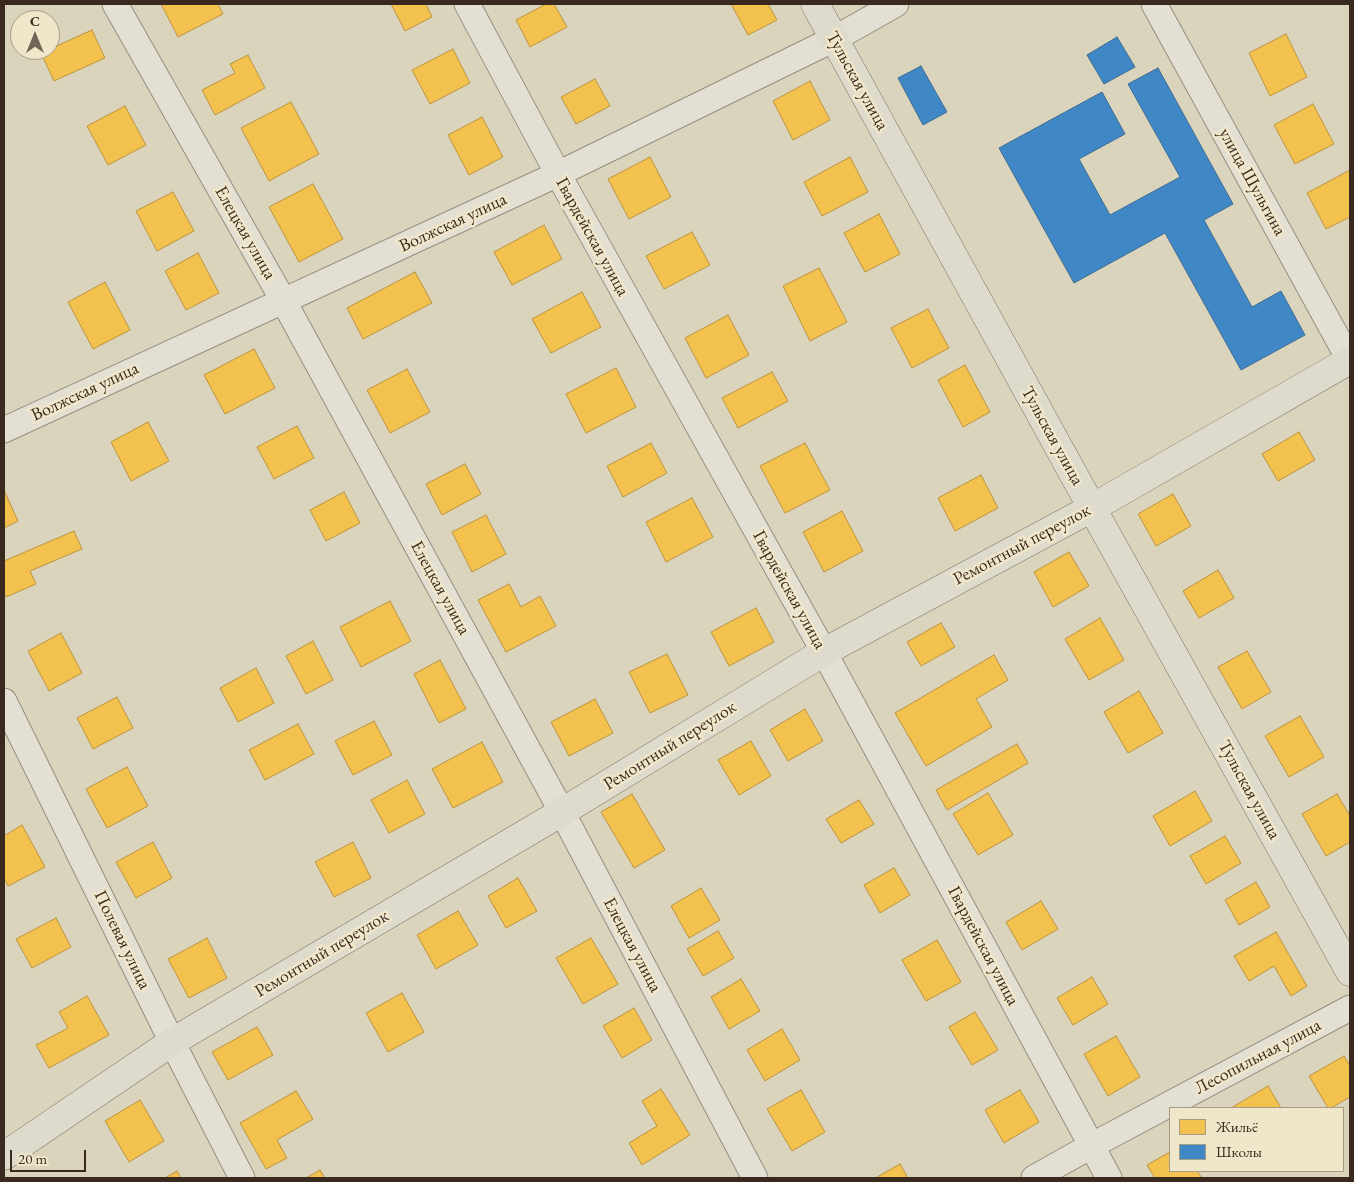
<!DOCTYPE html>
<html>
<head>
<meta charset="utf-8">
<style>
	body { margin:0 }
	#map { position:relative; width:1354px; height:1182px; overflow:hidden; background:#dbd4bc; font-family:"EB Garamond",serif }
	canvas { display:block }
	.frame { position:absolute; inset:0; border:5px solid #3a291e; pointer-events:none }
	.legend { position:absolute; left:1169px; top:1107px; width:175px; height:65px; box-sizing:border-box; background:#f0e7cb; border:1px solid #a79b86; margin:0; padding:6px 9px; list-style:none; font-size:15px; color:#3a291e }
	.legend li { display:flex; align-items:center; gap:10px; height:25px }
	.legend b { width:25px; border:1px solid #a79b86 }
	.north { position:absolute; left:10px; top:10px; width:50px; height:50px; box-sizing:border-box; background:#f0e7cb; border:1px solid #a79b86; border-radius:50%; rotate:0deg; font-size:14px; font-weight:700; line-height:20px; text-align:center; color:#3a291e }
	.north::after { content:''; display:block; margin:auto; width:18px; height:22px; background:#726555; clip-path:polygon(50% 0,100% 100%,50% 72%,0 100%) }
	.scale { position:absolute; left:10px; top:1150px; width:76px; height:22px; box-sizing:border-box; border:2px solid #3a291e; border-top:0; padding-left:6px; font-size:15px; line-height:18px; white-space:nowrap; color:#3a291e; -webkit-text-stroke:4px #f0e7cb; paint-order:stroke }
</style>
</head>
<body>
<div id="map">
<canvas width="1354" height="1182"></canvas>
<div class="frame"></div>
<ul class="legend">
<li><b style="height:14px;background:#f2c14e"></b>Жильё</li>
<li><b style="height:14px;background:#3f88c5"></b>Школы</li>
</ul>
<div class="north">С</div>
<div class="scale">20 m</div>
</div>
<script>
const ctx = document.querySelector('canvas').getContext('2d');
ctx.lineJoin = 'round';
function fillPath(path, color) {
  ctx.fillStyle = color;
  ctx.fill(path, 'evenodd');
}
function poly(rows) {
  const path = new Path2D();
  for (const r of rows) {
    path.moveTo(r[0], r[1]);
    for (let i = 2; i < r.length; i += 2) path.lineTo(r[i], r[i + 1]);
  }
  return path;
}
function trace(path, color, width, dash) {
  ctx.strokeStyle = color;
  ctx.lineWidth = width;
  ctx.lineCap = dash ? 'butt' : 'round';
  ctx.setLineDash(dash || []);
  ctx.stroke(path);
}
function label(font, color, halo, rows, align = 'center') {
  ctx.font = font + ' "EB Garamond",serif';
  ctx.lineWidth = 5;
  ctx.setLineDash([]);
  ctx.textBaseline = 'middle';
  ctx.strokeStyle = halo;
  ctx.fillStyle = color;
  for (const [text, x, y, turn = 0] of rows) {
    ctx.save();
    ctx.translate(x, y);
    ctx.rotate((+turn || 0) * Math.PI / 180);
    ctx.textAlign = isNaN(turn) ? turn : align;
    if (halo) ctx.strokeText(text, 0, 0);
    ctx.fillText(text, 0, 0);
    ctx.restore();
  }
}
const homes = poly([
	[161,4,218,4,223,14,178,37,161,4],
	[391,4,426,4,432,17,405,31,391,4],
	[546,4,554,4,567,27,530,47,516,20,546,4],
	[731,4,768,4,777,20,748,35,731,4],
	[92,30,105,58,54,81,41,53,92,30],
	[1286,34,1307,77,1270,96,1249,53,1286,34],
	[453,49,470,83,430,104,412,70,453,49],
	[248,55,265,88,215,115,202,90,235,73,230,64,248,55],
	[595,79,610,106,576,124,561,97,595,79],
	[810,81,830,120,793,140,773,101,810,81],
	[291,102,319,154,269,181,241,128,291,102],
	[1313,104,1334,144,1295,164,1274,125,1313,104],
	[125,106,146,145,108,165,87,126,125,106],
	[482,117,503,157,469,175,448,135,482,117],
	[650,157,671,197,629,219,608,179,650,157],
	[850,157,868,192,822,216,804,182,850,157],
	[1350,170,1350,217,1326,229,1307,193,1350,170],
	[313,184,343,239,299,262,269,207,313,184],
	[173,192,194,231,157,251,136,211,173,192],
	[879,214,900,254,865,272,844,233,879,214],
	[544,225,562,259,512,285,494,252,544,225],
	[692,232,710,265,664,289,646,256,692,232],
	[198,253,219,293,186,310,165,271,198,253],
	[819,268,847,322,810,341,783,286,819,268],
	[415,272,432,303,363,339,347,308,415,272],
	[105,282,130,330,93,349,68,302,105,282],
	[582,292,601,327,551,353,532,319,582,292],
	[928,309,949,348,912,368,891,328,928,309],
	[728,315,749,355,706,378,685,338,728,315],
	[254,349,275,388,225,414,204,375,254,349],
	[965,365,990,412,963,427,938,380,965,365],
	[616,368,636,407,586,433,566,394,616,368],
	[407,369,430,412,390,433,367,390,407,369],
	[772,372,788,401,738,428,722,398,772,372],
	[148,422,169,461,131,481,111,442,148,422],
	[297,426,314,458,274,479,257,447,297,426],
	[1299,432,1315,460,1278,481,1262,454,1299,432],
	[651,443,667,473,623,497,607,466,651,443],
	[805,443,830,490,785,513,760,466,805,443],
	[465,464,481,494,442,515,426,484,465,464],
	[981,475,998,508,955,531,938,498,981,475],
	[4,490,18,521,4,528,4,490],
	[344,492,360,523,326,541,310,510,344,492],
	[1173,494,1191,526,1156,546,1138,514,1173,494],
	[692,498,713,537,666,562,646,522,692,498],
	[842,511,863,551,824,572,803,532,842,511],
	[486,515,506,554,472,572,452,532,486,515],
	[74,531,82,549,30,571,36,584,6,597,4,593,4,561,74,531],
	[1069,552,1089,586,1053,607,1034,572,1069,552],
	[1218,570,1234,598,1199,618,1183,591,1218,570],
	[509,584,521,607,540,596,556,626,506,652,478,600,509,584],
	[390,601,411,641,361,667,340,627,390,601],
	[756,608,774,642,729,666,711,632,756,608],
	[1100,618,1124,660,1089,680,1065,639,1100,618],
	[941,623,955,647,921,666,907,642,941,623],
	[61,633,82,673,49,691,28,651,61,633],
	[313,641,333,680,306,694,286,656,313,641],
	[1247,651,1271,692,1242,709,1218,667,1247,651],
	[667,654,688,695,650,713,629,672,667,654],
	[994,655,1008,680,976,699,992,727,926,766,895,713,994,655],
	[440,660,466,709,439,723,414,674,440,660],
	[256,668,274,703,238,722,220,688,256,668],
	[1139,691,1163,733,1128,753,1104,712,1139,691],
	[117,697,133,728,93,749,77,718,117,697],
	[595,699,613,733,569,756,551,722,595,699],
	[805,709,823,741,788,761,770,730,805,709],
	[1300,716,1324,757,1289,777,1265,736,1300,716],
	[374,721,392,755,353,775,335,741,374,721],
	[298,724,314,754,265,780,249,750,298,724],
	[751,741,771,776,739,795,718,760,751,741],
	[482,742,503,782,453,808,432,769,482,742],
	[1017,744,1028,763,947,810,936,790,1017,744],
	[127,767,148,806,107,828,86,789,127,767],
	[407,780,425,814,389,833,371,800,407,780],
	[1195,791,1212,821,1170,846,1153,816,1195,791],
	[988,793,1013,835,978,855,953,814,988,793],
	[632,794,665,850,634,868,601,812,632,794],
	[1337,794,1350,816,1350,842,1326,856,1302,814,1337,794],
	[859,800,874,824,841,843,826,819,859,800],
	[22,825,45,867,8,886,4,878,4,836,22,825],
	[1225,836,1241,863,1206,884,1190,856,1225,836],
	[153,842,172,878,136,898,116,862,153,842],
	[353,842,371,878,334,897,315,862,353,842],
	[894,868,910,895,880,913,864,885,894,868],
	[518,878,537,911,506,928,488,896,518,878],
	[1256,882,1270,907,1239,925,1225,900,1256,882],
	[701,888,720,920,689,938,671,906,701,888],
	[1041,901,1058,929,1022,950,1006,922,1041,901],
	[458,911,478,945,436,969,417,935,458,911],
	[56,918,71,947,32,968,16,939,56,918],
	[718,931,734,958,703,976,687,949,718,931],
	[1276,932,1307,986,1291,996,1274,966,1249,981,1234,956,1276,932],
	[207,938,227,978,189,998,168,959,207,938],
	[591,938,618,984,583,1004,556,958,591,938],
	[937,940,961,982,926,1001,902,960,937,940],
	[1092,977,1108,1004,1073,1025,1057,998,1092,977],
	[741,979,760,1011,729,1029,711,997,741,979],
	[402,993,424,1032,388,1052,366,1013,402,993],
	[87,996,109,1035,49,1068,36,1045,68,1028,59,1012,87,996],
	[634,1008,652,1040,622,1058,603,1026,634,1008],
	[975,1012,998,1050,972,1065,949,1027,975,1012],
	[257,1027,273,1055,228,1080,212,1052,257,1027],
	[782,1029,800,1060,765,1081,747,1050,782,1029],
	[1116,1036,1140,1077,1108,1096,1084,1054,1116,1036],
	[1344,1056,1350,1066,1350,1097,1331,1108,1328,1108,1309,1076,1344,1056],
	[1268,1086,1281,1108,1231,1108,1268,1086],
	[661,1089,690,1135,642,1165,629,1143,657,1126,642,1101,661,1089],
	[801,1090,825,1132,792,1151,767,1109,801,1090],
	[1020,1090,1039,1122,1004,1143,985,1110,1020,1090],
	[296,1091,313,1119,277,1140,287,1158,266,1169,240,1123,296,1091],
	[140,1100,164,1141,129,1162,105,1121,140,1100],
	[1170,1152,1170,1171,1197,1171,1202,1178,1155,1178,1147,1165,1170,1152],
	[900,1164,908,1178,878,1178,877,1177,900,1164],
	[320,1170,325,1178,306,1178,320,1170],
	[177,1171,181,1178,165,1178,177,1171]
]);
fillPath(homes, '#f2c14e');
trace(homes, '#bb9340', 1);
const schools = poly([
	[1117,37,1135,67,1104,84,1087,55,1117,37],
	[921,66,947,112,923,125,898,78,921,66],
	[1158,68,1233,204,1204,220,1252,307,1281,291,1305,335,1241,370,1165,233,1074,283,999,148,1102,92,1125,134,1079,159,1110,215,1180,177,1128,84,1158,68]
]);
fillPath(schools, '#3f88c5');
trace(schools, '#3e6c93', 1);
const minor = poly([
	[115,4,283,300,562,812,755,1178],
	[467,4,558,174,824,652,1109,1178],
	[1154,4,1350,361],
	[4,430,558,174,834,39,896,4],
	[4,701,172,1042,242,1178],
	[1034,1178,1091,1146,1350,1008]
]);
const major = poly([
	[815,4,1092,508,1350,972],
	[4,1156,172,1042,562,812,824,652,1092,508,1350,360]
]);
trace(minor, '#948e80', 27);
trace(major, '#7e776a', 29);
trace(minor, '#e3dfd3', 25);
trace(major, '#dedacc', 28);
label('18px', '#3a291e', '#f0e7cb', [
	["Тульская улица",857,81,61],
	["улица Шульгина",1252,182,61],
	["Волжская улица",453,223,-25],
	["Елецкая улица",245,233,60],
	["Гвардейская улица",592,237,61],
	["Волжская улица",85,392,-25],
	["Тульская улица",1052,436,61],
	["Ремонтный переулок",1022,545,-28],
	["Елецкая улица",440,588,61],
	["Гвардейская улица",789,590,61],
	["Ремонтный переулок",670,746,-32],
	["Тульская улица",1249,790,61],
	["Полевая улица",122,940,64],
	["Елецкая улица",632,945,62],
	["Гвардейская улица",983,946,62],
	["Ремонтный переулок",322,954,-31],
	["Лесопильная улица",1258,1057,-28]
]);
</script>
</body>
</html>
